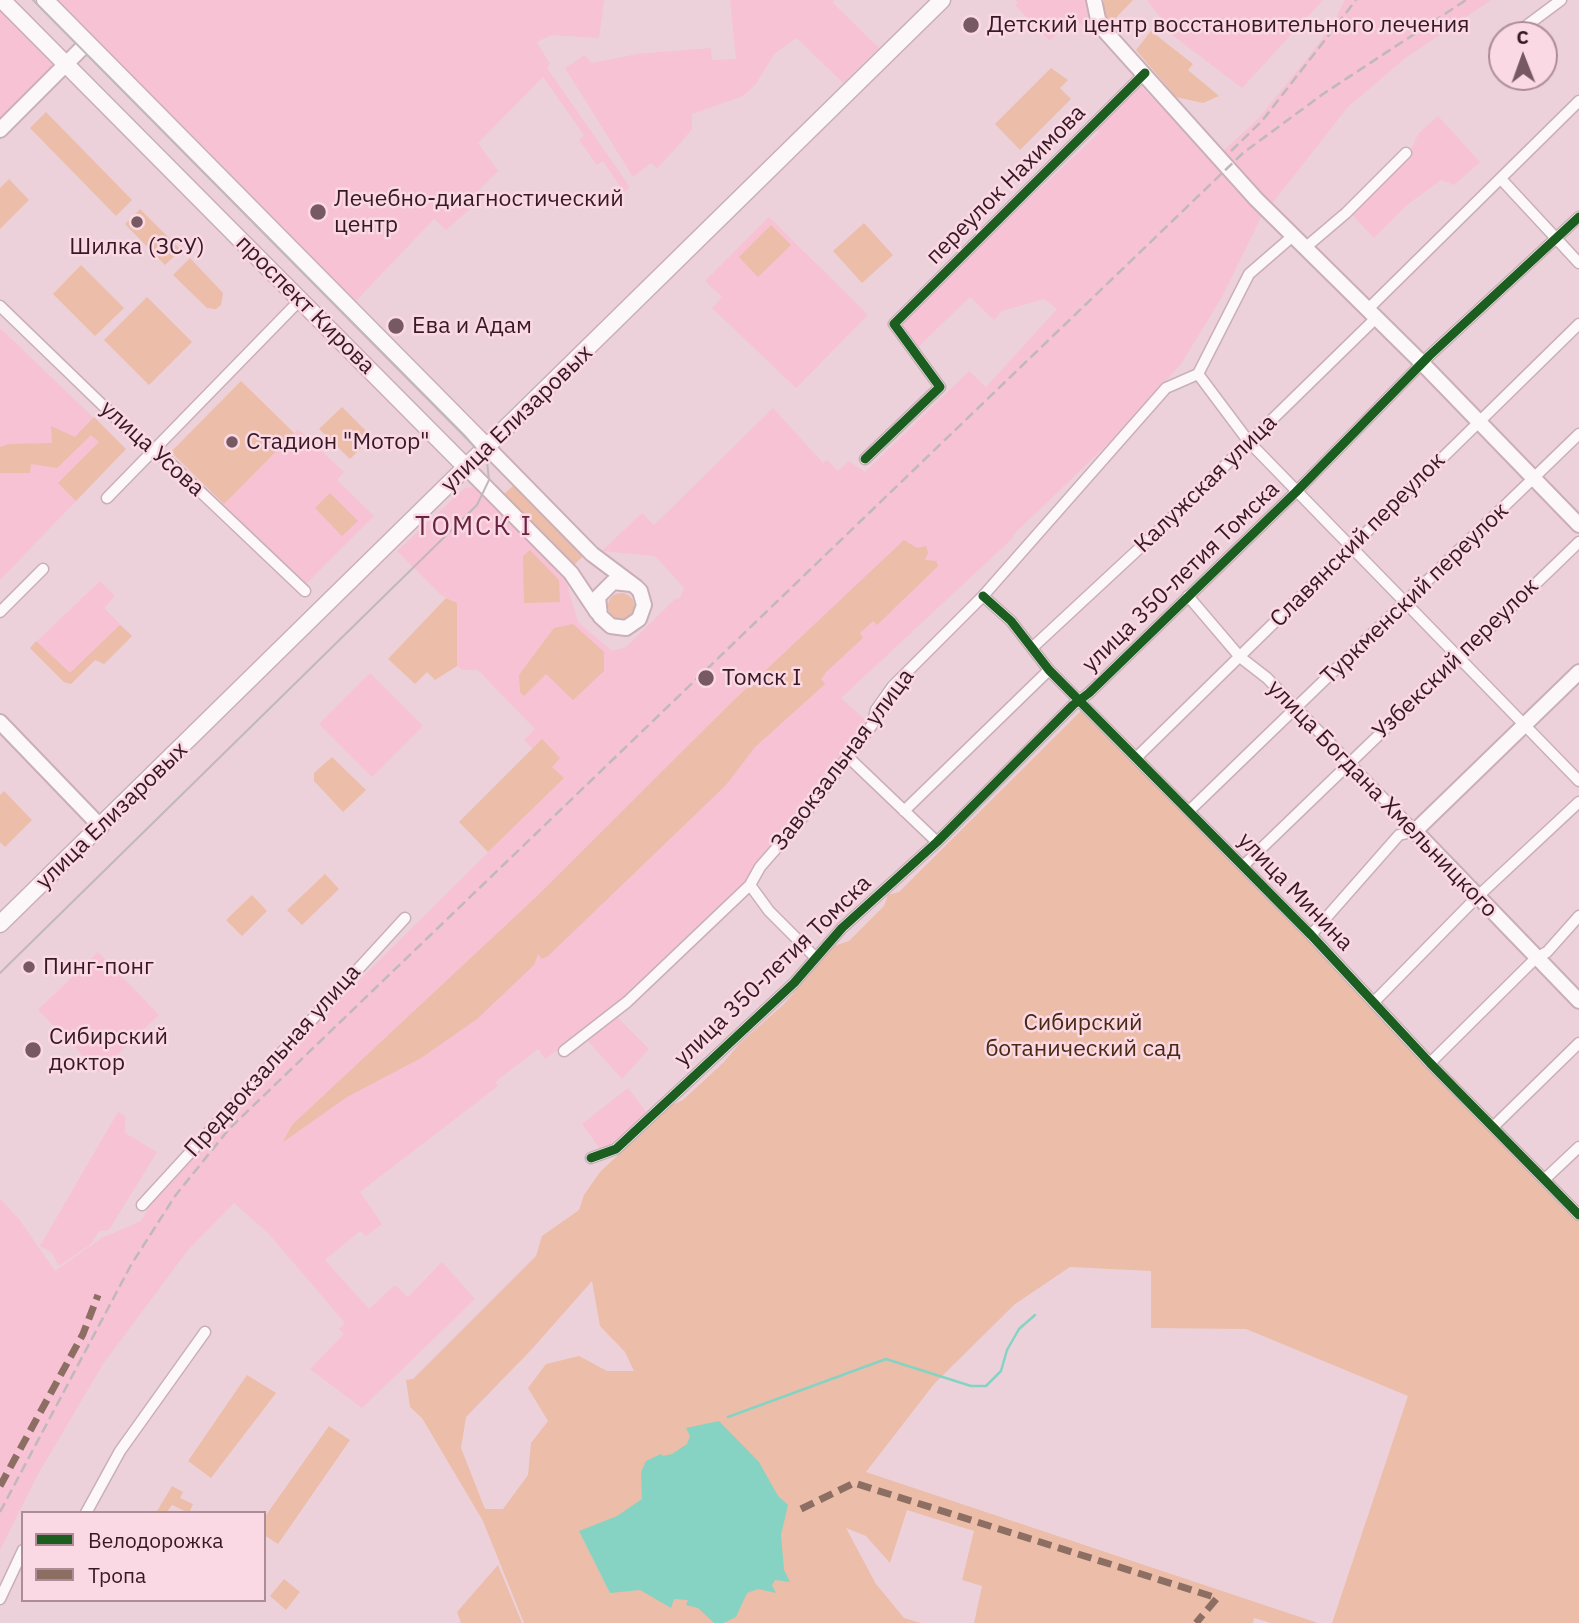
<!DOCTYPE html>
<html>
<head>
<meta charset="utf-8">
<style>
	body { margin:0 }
	#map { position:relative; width:1579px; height:1623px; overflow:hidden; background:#edd1da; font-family:"IBM Plex Sans",sans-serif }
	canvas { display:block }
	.legend { position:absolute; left:21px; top:1511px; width:245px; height:91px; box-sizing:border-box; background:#fbd9e4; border:2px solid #ad8c98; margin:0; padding:9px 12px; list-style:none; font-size:21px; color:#371925 }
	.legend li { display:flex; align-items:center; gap:14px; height:35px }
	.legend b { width:35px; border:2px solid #ad8c98 }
	.north { position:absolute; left:1488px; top:21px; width:70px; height:70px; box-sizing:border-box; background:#fbd9e4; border:2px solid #ad8c98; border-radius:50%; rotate:359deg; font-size:19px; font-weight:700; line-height:28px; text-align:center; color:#371925 }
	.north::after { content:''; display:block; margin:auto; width:24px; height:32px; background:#775964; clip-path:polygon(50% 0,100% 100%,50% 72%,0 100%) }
</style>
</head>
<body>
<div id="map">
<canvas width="1579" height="1623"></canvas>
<ul class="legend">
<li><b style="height:9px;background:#1b5e20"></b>Велодорожка</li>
<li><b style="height:9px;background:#8d6e63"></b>Тропа</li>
</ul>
<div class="north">С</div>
</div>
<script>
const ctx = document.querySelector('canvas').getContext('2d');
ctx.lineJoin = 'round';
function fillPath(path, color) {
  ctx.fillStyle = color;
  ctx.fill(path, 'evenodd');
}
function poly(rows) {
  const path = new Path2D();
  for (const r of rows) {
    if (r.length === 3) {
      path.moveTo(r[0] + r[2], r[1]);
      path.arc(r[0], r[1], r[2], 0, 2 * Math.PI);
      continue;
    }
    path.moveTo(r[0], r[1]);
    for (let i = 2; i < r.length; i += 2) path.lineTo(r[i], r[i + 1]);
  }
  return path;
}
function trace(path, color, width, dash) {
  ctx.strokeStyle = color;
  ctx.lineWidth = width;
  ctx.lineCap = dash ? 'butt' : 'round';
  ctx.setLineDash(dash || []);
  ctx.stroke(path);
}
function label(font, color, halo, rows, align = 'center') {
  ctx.font = font + ' "IBM Plex Sans",sans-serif';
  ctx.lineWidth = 5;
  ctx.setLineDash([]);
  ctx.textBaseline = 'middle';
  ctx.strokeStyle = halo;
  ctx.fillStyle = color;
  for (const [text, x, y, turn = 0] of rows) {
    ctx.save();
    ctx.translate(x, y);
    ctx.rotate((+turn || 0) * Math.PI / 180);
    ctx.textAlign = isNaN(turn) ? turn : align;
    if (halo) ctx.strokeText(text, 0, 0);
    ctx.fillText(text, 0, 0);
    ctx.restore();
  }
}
fillPath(poly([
	[52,0,604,0,599,38,551,35,537,42,550,64,547,68,630,187,624,192,603,161,597,165,579,140,584,135,543,77,478,143,498,171,471,198,468,196,462,202,469,210,446,230,434,219,353,304],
	[730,0,834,0,833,3,879,48,843,83,797,38,775,53,755,85,743,96,692,114,692,129,679,145,657,168,651,163,633,177,565,68,585,55,591,63,638,54,711,48,712,60,736,59],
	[1015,0,1086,0,1093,22,1083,27,1073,16,1050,41,1015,5,1018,3],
	[1147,0,1323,0,1242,88,1159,25,1162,20],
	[1345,0,1491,0,1404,59,1347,108,1271,205,1223,151,1258,119,1309,56,1332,25],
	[0,7,57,63,0,121],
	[1141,86,1263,213,1222,297,1181,364,1112,440,1013,535,1014,537,841,698,870,724,748,883,627,999,545,1059,538,1049,495,1082,498,1086,360,1192,382,1224,366,1236,360,1231,325,1260,369,1309,395,1285,408,1297,442,1262,475,1299,362,1408,310,1369,344,1334,339,1329,345,1323,268,1233,234,1203,188,1250,103,1364,37,1476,0,1550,0,1199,19,1219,55,1271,102,1238,141,1221,157,1194,283,1056,563,778,524,740,535,729,478,670,463,670,457,666,457,603,441,595,397,551,465,488,475,487,564,574,578,622,612,651,626,647,675,599,680,598,684,588,655,556,602,551,642,513,654,525,773,408,823,463,827,460,838,471,849,461,865,472,969,371,986,387,1057,309,1044,299,1002,311,994,320,970,297,917,348,901,325,962,262,1099,133,1095,129],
	[1438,116,1480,162,1454,185,1441,180,1407,205,1374,238,1350,213,1409,155,1418,134],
	[769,217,868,315,796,388,712,308,722,297,705,281],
	[0,328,126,449,0,580],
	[241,381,294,433,298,429,344,472,337,480,374,516,305,585,171,452],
	[100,581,115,596,104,608,132,636,104,664,95,660,71,684,64,682,30,648],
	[370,673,423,726,372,777,319,724],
	[98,952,159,1015,99,1072,38,1010],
	[616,1016,649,1049,622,1079,586,1039],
	[628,1088,648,1114,603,1153,582,1124],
	[118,1112,125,1116,125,1133,157,1152,109,1230,99,1231,90,1245,59,1266,51,1252,40,1246]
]), '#f6c2d4');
fillPath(poly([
	[1104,0,1133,0,1111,23,1103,12],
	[1151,31,1193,64,1188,70,1219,96,1203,103,1176,97,1136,50],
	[1051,68,1068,80,1060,88,1071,99,1020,150,995,124],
	[46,112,132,200,116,216,30,128],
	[9,179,29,200,0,229,0,188],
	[140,209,181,250,165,265,125,224],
	[864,223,893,255,862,283,833,251],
	[771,225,791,245,758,277,739,257],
	[190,258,223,293,221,305,216,309,207,308,173,275],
	[81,265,124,308,95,336,53,294],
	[147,297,192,342,149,385,104,340],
	[241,381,294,433,224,504,171,452],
	[342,407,372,437,350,459,319,429],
	[94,417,126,449,76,501,58,483,99,442,91,435,57,468,31,464,30,473,0,473,0,447,9,444,52,443,51,426,75,437],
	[515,484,585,554,573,566,503,495],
	[330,493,358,521,342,536,315,508],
	[904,540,917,548,926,546,928,553,925,560,936,561,938,566,877,625,873,621,860,633,863,638,826,672,821,679,825,684,755,747,726,785,548,956,542,959,538,954,534,965,477,1019,421,1058,347,1097,283,1142,292,1125,534,899,731,703],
	[530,550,559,580,560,602,524,603,523,556],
	[621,606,13],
	[446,598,457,603,457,666,435,680,427,672,415,684,388,659],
	[573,624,604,652,604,671,573,700,546,674,524,696,520,692,519,675,554,628],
	[120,625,132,636,104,664,95,660,71,684,64,682,30,648,36,641,70,673],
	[1084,708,1579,1218,1579,1623,1332,1623,1408,1396,1246,1329,1151,1328,1151,1271,1070,1267,1015,1304,934,1384,866,1472,1318,1623,1271,1623,1254,1618,1253,1623,974,1623,982,1586,962,1580,974,1531,907,1510,890,1563,866,1536,846,1528,876,1584,904,1618,921,1623,524,1623,483,1521,422,1418,410,1407,406,1380,413,1379,536,1256,542,1236,579,1210,584,1195,600,1172,670,1106,683,1100,724,1062,740,1043,784,1004,834,946,849,941,884,906,888,895,899,892],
	[592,1281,600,1326,625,1352,634,1371,607,1371,579,1356,546,1364,528,1388,548,1421,531,1443,528,1475,503,1509,485,1509,461,1448,466,1417,532,1349],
	[542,739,560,758,552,767,564,778,488,852,459,822],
	[332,757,366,790,343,812,314,781,314,773],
	[4,791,32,820,5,847,0,842,0,795],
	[325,874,339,889,302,925,287,910],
	[252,895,267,911,242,936,226,920],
	[247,1375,276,1393,211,1478,188,1461],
	[329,1426,350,1440,278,1544,264,1535,264,1518],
	[172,1486,183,1492,180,1498,193,1504,189,1513,172,1505,166,1513,156,1513],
	[498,1565,522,1623,461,1623,457,1612],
	[284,1579,300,1592,286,1610,270,1596]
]), '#ecbda8');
fillPath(poly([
	[719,1421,759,1462,778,1496,788,1505,781,1535,784,1570,790,1582,775,1580,772,1585,776,1593,758,1589,747,1593,736,1617,724,1623,714,1623,698,1608,686,1605,688,1600,674,1599,671,1608,640,1590,610,1593,579,1531,617,1516,642,1499,641,1472,646,1461,661,1454,663,1456,672,1454,687,1444,690,1436,686,1428]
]), '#86d3c3');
trace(poly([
	[728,1417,886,1359,971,1386,986,1386,1001,1371,1007,1350,1019,1329,1035,1315]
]), '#86d3c3', 2.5);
const street = poly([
	[1514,35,1561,0],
	[1495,49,1502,44],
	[1501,179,1579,263],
	[1306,247,1346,213,1406,153],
	[0,306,151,452,165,458,305,591],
	[1368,309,1579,101],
	[1198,374,1249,442,1579,781],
	[865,459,940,387,894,324,1145,73],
	[107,498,300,300],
	[983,596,1011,621,1049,670,1311,935,1430,1063,1579,1215],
	[1188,596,1240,657,1267,678,1415,831],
	[0,612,43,569],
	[1033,647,1158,531,1376,318],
	[847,756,937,842],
	[1137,757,1579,324],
	[904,811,1049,670],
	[1189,811,1579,434],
	[1243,866,1579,542],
	[750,885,769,911,816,958],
	[1311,935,1399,835,1415,831],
	[1374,1002,1476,898,1579,802],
	[564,1051,627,1002,750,885,760,867,795,827,872,725,876,710,893,686,983,596,1166,388,1198,374,1249,274,1294,235],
	[1430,1063,1536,958,1547,952,1579,916],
	[1494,1126,1579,1043],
	[591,1158,616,1149,794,983,842,928,937,842,1073,705,1089,693,1296,492,1429,356,1579,217],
	[1546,1178,1579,1147],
	[142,1205,405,918],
	[86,1513,120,1451,205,1332],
	[0,1599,23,1550]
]);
const secondary = poly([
	[1094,0,1098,19,1104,30,1256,199,1422,363,1579,525],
	[0,130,86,44],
	[488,448,592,554,636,587,640,591,644,605,639,619,626,628,611,626,600,616,598,597,613,582,631,584],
	[467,468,571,573,597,612],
	[1579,672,1415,831,1579,1001],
	[0,722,101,827]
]);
const primary = poly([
	[2,0,467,468],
	[45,0,488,448],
	[0,924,942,0]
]);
trace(street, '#caafb8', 13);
trace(secondary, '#caafb8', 18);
trace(primary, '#caafb8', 19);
trace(street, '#fcf8f9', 10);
trace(secondary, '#fcf8f9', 14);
trace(primary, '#fcf8f9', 16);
trace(poly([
	[0,973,477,505,489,480,487,461,464,435,33,0]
]), '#c0b8bb', 2);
trace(poly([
	[1231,151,1262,121,1356,0],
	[0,1512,131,1265,175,1196,229,1129,1243,153,1323,94,1466,0]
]), '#c0b8bb', 2.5, [10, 5]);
trace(poly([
	[0,1486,83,1334,98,1295],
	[801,1509,854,1483,1217,1598,1196,1623]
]), '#8d6e63', 7, [14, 7]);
trace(poly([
	[865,459,940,387,894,324,1145,73],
	[983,596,1011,621,1049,670,1311,935,1430,1063,1579,1215],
	[591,1158,616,1149,794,983,842,928,937,842,1073,705,1089,693,1296,492,1429,356,1579,217]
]), '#1b5e20', 9);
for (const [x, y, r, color] of [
	[971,25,9,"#775964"],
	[318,212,9,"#775964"],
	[137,222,7,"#775964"],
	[396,326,9,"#775964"],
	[232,442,7,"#775964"],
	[706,678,9,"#775964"],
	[29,967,7,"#775964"],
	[33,1050,9,"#775964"]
]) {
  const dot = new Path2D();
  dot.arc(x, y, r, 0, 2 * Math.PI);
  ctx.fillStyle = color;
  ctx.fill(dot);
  trace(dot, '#fbd9e4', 2.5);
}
label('23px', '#371925', '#fbd9e4', [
	["Детский центр восстановительного лечения",987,25],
	["Лечебно-диагностический",334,199],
	["центр",334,225],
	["Шилка (ЗСУ)",137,247,"center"],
	["Ева и Адам",412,326],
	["Стадион \"Мотор\"",246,442],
	["Томск I",722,678],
	["Пинг-понг",43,967],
	["Сибирский",49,1037],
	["доктор",49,1063]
], 'left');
label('23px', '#371925', '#fbd9e4', [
	["переулок Нахимова",1006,185,-45],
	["проспект Кирова",305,305,45],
	["улица Елизаровых",517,419,-44],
	["улица Усова",152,449,42],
	["Калужская улица",1206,484,-44],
	["Славянский переулок",1358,540,-45],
	["улица 350-летия Томска",1181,577,-44],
	["Туркменский переулок",1415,594,-44],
	["Узбекский переулок",1456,659,-44],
	["Завокзальная улица",843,760,-53],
	["улица Богдана Хмельницкого",1382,799,46],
	["улица Елизаровых",112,816,-44],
	["улица Минина",1295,892,46],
	["улица 350-летия Томска",773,971,-44],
	["Предвокзальная улица",273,1061,-48]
]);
label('23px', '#482911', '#fbd9e4', [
	["Сибирский",1083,1023],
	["ботанический сад",1083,1049]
]);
ctx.letterSpacing = '2px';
label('26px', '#672441', '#fbd9e4', [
	["ТОМСК I",474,527]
]);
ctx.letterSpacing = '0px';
</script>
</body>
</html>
